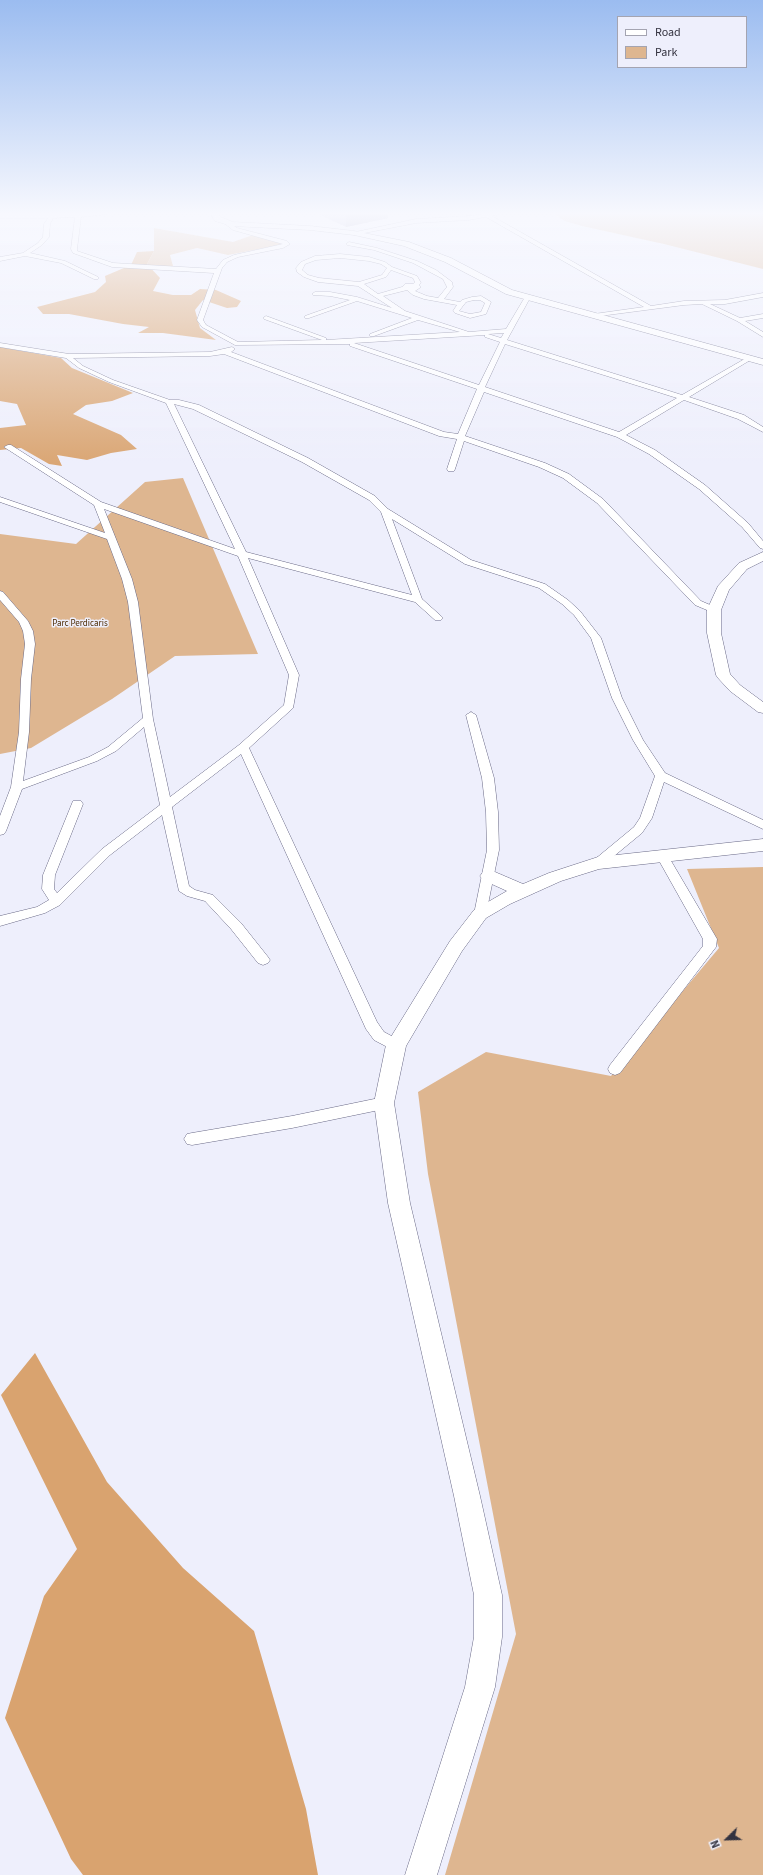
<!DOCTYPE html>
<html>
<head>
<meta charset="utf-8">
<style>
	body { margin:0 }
	#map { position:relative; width:763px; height:1875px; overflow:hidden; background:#eeeffc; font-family:"Source Sans 3",sans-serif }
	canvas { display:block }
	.legend { position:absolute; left:617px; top:16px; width:130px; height:52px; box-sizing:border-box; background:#eeeffc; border:1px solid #a4a4b1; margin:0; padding:5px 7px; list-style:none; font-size:12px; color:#343340 }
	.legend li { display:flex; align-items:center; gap:8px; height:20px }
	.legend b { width:20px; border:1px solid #a4a4b1 }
	.north { position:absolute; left:707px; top:1819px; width:40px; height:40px; -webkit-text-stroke:3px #eeeffc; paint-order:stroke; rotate:247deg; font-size:11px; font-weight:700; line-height:16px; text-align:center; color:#343340 }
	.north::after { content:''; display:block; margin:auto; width:14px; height:18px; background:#343340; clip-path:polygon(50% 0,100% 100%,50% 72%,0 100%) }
</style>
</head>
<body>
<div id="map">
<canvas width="763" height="1875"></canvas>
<ul class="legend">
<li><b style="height:5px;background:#fff"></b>Road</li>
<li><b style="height:11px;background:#deb690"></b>Park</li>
</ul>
<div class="north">N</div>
</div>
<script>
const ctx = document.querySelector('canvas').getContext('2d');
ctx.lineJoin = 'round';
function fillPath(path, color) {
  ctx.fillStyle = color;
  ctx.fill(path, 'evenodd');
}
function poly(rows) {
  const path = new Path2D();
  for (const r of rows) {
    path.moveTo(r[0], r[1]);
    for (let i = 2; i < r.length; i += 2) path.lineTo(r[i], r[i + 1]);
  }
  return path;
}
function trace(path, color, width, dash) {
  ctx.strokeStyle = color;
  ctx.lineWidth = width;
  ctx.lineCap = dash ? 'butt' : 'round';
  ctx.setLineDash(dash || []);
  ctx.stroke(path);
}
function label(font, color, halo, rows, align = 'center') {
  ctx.font = font + ' "Source Sans 3",sans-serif';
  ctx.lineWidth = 3;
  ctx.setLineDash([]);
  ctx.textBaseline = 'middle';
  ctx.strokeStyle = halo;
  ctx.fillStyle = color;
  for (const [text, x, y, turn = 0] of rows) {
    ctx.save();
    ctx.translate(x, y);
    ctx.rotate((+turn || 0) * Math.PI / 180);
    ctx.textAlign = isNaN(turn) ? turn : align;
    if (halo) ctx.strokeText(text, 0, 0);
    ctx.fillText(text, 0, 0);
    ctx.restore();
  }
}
fillPath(poly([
	[551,212,763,212,763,269,664,244,582,226,565,221],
	[154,228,233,242,253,235,281,242,280,245,228,255,197,248,170,255,173,266,150,266,147,264,154,251],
	[183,478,258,654,175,656,112,699,31,748,0,754,0,534,76,544,145,482],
	[763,867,763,1875,445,1875,516,1634,428,1174,418,1092,486,1052,611,1076,719,948,687,869]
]), '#deb690');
fillPath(poly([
	[154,251,147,264,160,278,153,291,173,295,191,295,200,289,216,290,241,301,237,307,227,308,203,300,195,310,200,328,216,340,163,333,138,333,149,327,123,324,69,314,43,314,37,307,95,292,106,282,105,276,131,265,137,252],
	[0,347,61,358,72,368,133,393,112,401,86,405,73,414,121,435,137,449,111,453,87,460,57,455,62,466,49,464,21,448,0,450,0,428,26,425,17,404,0,401],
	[35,1353,107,1482,183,1568,254,1631,306,1809,318,1875,83,1875,71,1859,5,1718,44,1596,77,1549,1,1395]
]), '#d9a36f');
const street = poly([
	[105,212,126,212,81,217,77,249,77,251,113,263,216,269,223,260,234,255,283,244,233,230,224,223,227,221,237,228,287,241,290,244,283,248,238,257,227,262,222,268,203,320,206,325,238,342,322,340,264,319,263,318,266,316,326,338,326,340,460,332,418,320,374,336,370,336,370,334,412,318,357,301,309,318,305,318,305,316,350,300,330,296,313,295,312,294,315,292,330,292,357,297,392,308,358,286,318,282,304,277,297,272,296,268,301,262,315,256,340,254,369,257,385,262,392,267,417,276,421,283,419,285,421,287,415,291,427,296,438,298,447,287,443,279,413,263,374,250,347,245,346,244,349,242,377,248,417,261,436,270,452,282,453,287,444,299,460,302,462,300,472,297,481,296,491,302,486,314,470,318,455,313,453,311,457,305,424,299,413,295,407,290,383,296,405,311,469,332,506,329,525,297,529,297,530,298,507,340,682,395,748,357,752,357,752,359,689,397,744,415,763,427,763,432,738,419,684,400,626,435,655,450,705,485,748,523,763,541,763,549,760,548,742,527,699,489,649,454,617,437,484,392,465,436,545,463,569,474,603,499,701,601,717,608,719,610,717,612,714,613,695,605,597,503,563,478,539,467,464,441,455,469,454,471,448,471,447,469,457,439,439,436,224,354,210,356,73,358,83,366,113,380,170,400,179,400,199,405,308,458,375,496,388,509,471,560,545,584,568,600,580,611,601,638,622,698,643,740,665,773,763,820,763,829,664,782,652,818,642,833,602,866,594,866,592,863,594,860,634,827,640,818,655,776,633,740,612,698,591,638,574,615,562,604,539,588,465,564,392,519,422,599,441,616,443,618,441,620,435,620,415,602,248,558,299,675,293,708,249,748,377,1022,384,1032,401,1041,403,1045,401,1049,396,1051,391,1049,374,1040,366,1029,241,754,172,807,189,886,195,890,213,895,241,923,268,957,270,960,268,963,263,965,258,963,231,929,205,901,187,896,179,891,162,815,110,855,60,905,45,913,0,926,0,916,37,907,49,900,42,889,43,875,73,801,81,801,83,804,55,875,54,889,57,893,102,849,160,805,144,727,116,751,97,761,22,789,6,831,4,834,0,835,0,816,11,787,19,732,21,679,25,644,23,631,19,622,0,600,0,591,3,592,28,621,33,631,35,644,31,679,29,732,23,781,89,757,108,747,143,718,128,602,122,579,107,539,0,502,0,497,105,533,94,505,4,447,8,445,11,445,101,502,235,549,166,403,109,382,79,368,66,358,0,347,0,343,69,354,210,352,232,347,235,349,231,352,444,432,458,434,477,389,350,346,350,344,235,345,202,327,197,320,214,273,112,267,73,253,71,249,75,217,53,218,50,224,49,237,42,245,30,253,65,261,98,277,98,279,94,279,61,263,25,256,0,261,0,257,23,253,38,243,43,237,44,224,48,218,0,218,0,214,74,214,105,212],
	[340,258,369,261,381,264,387,268,382,275,359,282,319,278,308,275,302,270,305,264,316,260,340,258],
	[391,270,413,278,415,282,413,284,405,284,402,287,378,294,364,284,386,277,391,270],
	[474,300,480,300,485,303,481,312,470,314,459,311,466,302,474,300],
	[504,333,501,338,488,334,504,333],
	[485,335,485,337,500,342,479,385,354,343,485,335],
	[505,344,677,398,619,432,485,387,505,344],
	[174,404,193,409,302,462,369,500,381,512,412,595,246,552,174,404],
	[104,509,238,556,289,675,284,705,239,745,170,797,153,719,138,602,132,579,104,509],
	[497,212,509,212,492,216,651,306,684,301,725,300,763,293,763,297,725,304,710,304,740,318,763,314,763,318,745,321,763,332,763,337,737,321,702,304,684,305,592,317,592,315,594,314,644,307,486,217,469,220,416,223,354,235,351,233,416,219,469,216,497,212],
	[471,712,476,715,494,778,498,812,499,850,486,914,485,917,480,919,475,917,474,914,487,850,486,812,482,778,466,715,471,712],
	[663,853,667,854,717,939,716,947,620,1073,615,1075,610,1073,608,1069,610,1065,703,946,703,939,657,857,659,854,663,853],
	[384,1097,389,1099,391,1103,389,1107,384,1109,292,1128,192,1145,187,1144,184,1139,187,1134,192,1133,292,1116,384,1097]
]);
const secondary = poly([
	[212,212,220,212,219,215,221,217,233,222,310,226,354,231,409,242,451,258,512,290,763,359,763,365,506,294,445,262,404,246,354,235,310,230,232,226,215,221,211,215,212,212],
	[763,552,763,561,747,569,729,590,721,610,721,633,730,674,740,685,763,702,763,713,758,712,730,691,718,678,716,675,707,633,707,610,718,586,739,563,763,552],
	[763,839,763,851,599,869,561,881,510,904,486,918,462,951,406,1046,394,1103,410,1203,480,1496,502,1595,502,1637,495,1687,437,1875,405,1875,465,1687,474,1637,474,1595,454,1496,388,1203,374,1103,386,1045,450,941,474,910,507,891,483,880,480,876,483,872,489,870,495,872,523,884,549,873,598,857,763,839]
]);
trace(street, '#696986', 1);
trace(secondary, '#696986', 1);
fillPath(street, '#fff');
fillPath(secondary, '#fff');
fillPath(poly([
	[318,212,388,212,388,218,346,227,318,214]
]), '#b0b0cd');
fillPath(poly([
	[350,212,388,212,388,218,346,227,346,213]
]), '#9090a7');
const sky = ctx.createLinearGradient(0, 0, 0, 474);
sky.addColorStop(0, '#9bbcf0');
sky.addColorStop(0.45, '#f7f8fe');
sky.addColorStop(1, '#f7f8fe00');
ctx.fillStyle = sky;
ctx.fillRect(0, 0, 763, 474);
label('9px', '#4c2900', '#eeeffc', [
	["Parc Perdicaris",80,624]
]);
</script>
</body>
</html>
